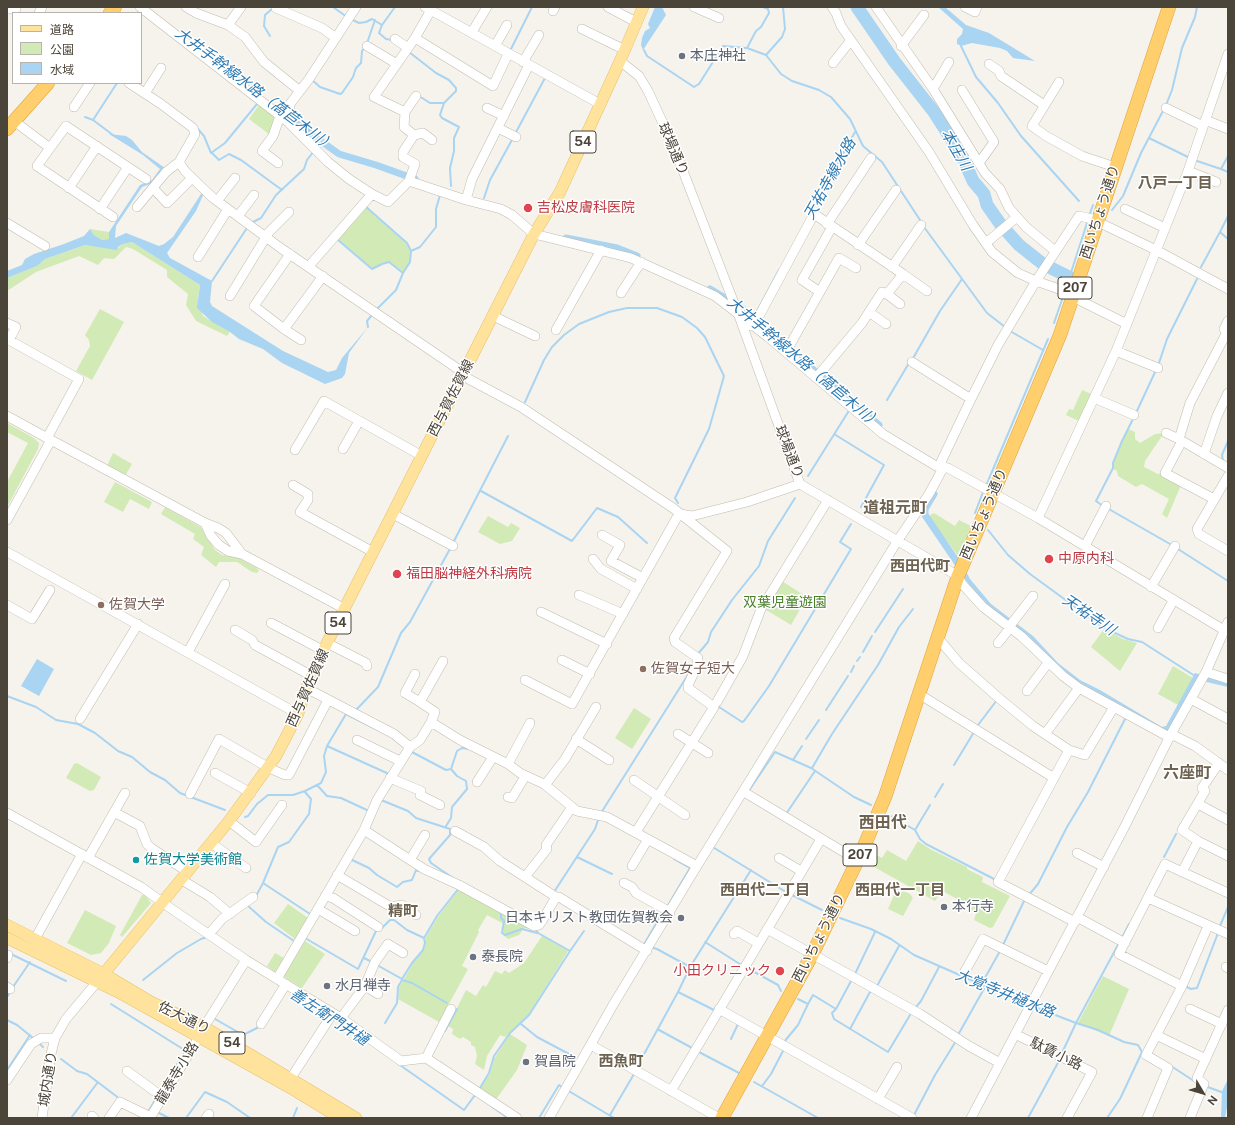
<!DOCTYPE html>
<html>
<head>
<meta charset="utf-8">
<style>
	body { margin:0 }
	#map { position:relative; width:1235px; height:1125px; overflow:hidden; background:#f6f3ec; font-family:"Public Sans","Noto Sans JP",sans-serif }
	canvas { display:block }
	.frame { position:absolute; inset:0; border:8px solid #4b4439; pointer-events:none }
	.legend { position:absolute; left:12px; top:12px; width:130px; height:72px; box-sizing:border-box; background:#fff; border:1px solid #b7b4b0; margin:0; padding:5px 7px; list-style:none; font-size:12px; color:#4b4439 }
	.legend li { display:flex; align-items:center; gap:8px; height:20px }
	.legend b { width:20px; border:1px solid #b7b4b0 }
	.north { position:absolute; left:1183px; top:1073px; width:40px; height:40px; -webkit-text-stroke:3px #fff; paint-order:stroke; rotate:128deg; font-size:11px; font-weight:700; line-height:16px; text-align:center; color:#4b4439 }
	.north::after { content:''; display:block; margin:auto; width:14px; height:18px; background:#4b4439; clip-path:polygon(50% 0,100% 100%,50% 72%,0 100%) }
</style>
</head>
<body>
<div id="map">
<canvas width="1235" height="1125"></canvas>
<div class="frame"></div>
<ul class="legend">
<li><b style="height:5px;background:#ffe39c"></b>道路</li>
<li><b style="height:11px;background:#d2eab5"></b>公園</li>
<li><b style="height:11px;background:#a9d4f2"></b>水域</li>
</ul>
<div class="north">N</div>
</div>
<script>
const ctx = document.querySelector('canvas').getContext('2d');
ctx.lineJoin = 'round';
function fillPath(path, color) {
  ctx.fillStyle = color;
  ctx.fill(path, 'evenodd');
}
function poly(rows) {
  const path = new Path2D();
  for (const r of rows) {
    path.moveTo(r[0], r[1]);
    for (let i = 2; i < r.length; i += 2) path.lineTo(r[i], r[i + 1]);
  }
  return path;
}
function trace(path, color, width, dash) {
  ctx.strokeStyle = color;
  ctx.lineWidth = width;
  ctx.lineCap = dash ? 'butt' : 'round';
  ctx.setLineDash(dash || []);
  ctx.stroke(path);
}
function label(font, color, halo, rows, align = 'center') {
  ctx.font = font + ' "Public Sans","Noto Sans JP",sans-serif';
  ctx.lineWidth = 3;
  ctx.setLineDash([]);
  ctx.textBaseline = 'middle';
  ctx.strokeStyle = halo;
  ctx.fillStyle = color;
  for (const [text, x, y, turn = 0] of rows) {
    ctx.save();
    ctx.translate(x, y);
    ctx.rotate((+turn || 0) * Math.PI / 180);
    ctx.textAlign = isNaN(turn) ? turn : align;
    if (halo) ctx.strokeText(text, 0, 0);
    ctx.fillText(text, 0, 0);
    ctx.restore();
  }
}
fillPath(poly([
	[259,105,275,117,270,135,249,119],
	[364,206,406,243,411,253,410,264,404,272,389,262,382,263,372,269,337,238],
	[90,229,109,232,109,239,102,240,94,235],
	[132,242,200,285,198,298,203,316,230,332,227,336,196,321,186,305,188,294,167,277,167,270,133,249,126,247,114,259,104,258,98,265,79,256,36,272,7,291,7,278,37,266,45,259,85,245,117,249,123,244],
	[100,309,124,322,92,380,76,371,90,346,89,340,85,335],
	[1082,390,1094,395,1081,422,1066,415,1069,409,1073,410],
	[7,423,34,438,39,443,38,449,7,507,7,482,28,443,7,432],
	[1128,429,1135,432,1135,439,1140,443,1155,434,1164,433,1145,461,1144,467,1158,474,1161,473,1181,485,1167,518,1162,514,1169,499,1142,484,1136,487,1118,476,1117,471,1112,468,1121,441],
	[113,453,132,464,125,476,107,466],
	[115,482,152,502,149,509,130,499,123,512,104,502],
	[165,507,202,528,215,550,222,555,237,557,257,568,259,571,257,573,252,572,237,562,219,562,216,567,201,555,204,547,193,539,195,534,161,514],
	[934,513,955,526,959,520,971,526,959,557,928,516],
	[488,516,508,527,511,523,520,528,512,541,500,544,478,532],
	[780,580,807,597,791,625,763,608],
	[1104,629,1123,639,1137,643,1120,671,1091,647],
	[1173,666,1193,678,1178,705,1158,694],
	[634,708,651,719,632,749,615,738],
	[77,763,101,777,94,790,90,791,66,778,74,764],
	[918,841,930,849,967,867,967,869,983,877,982,882,1010,896,993,927,990,928,974,920,976,913,968,909,969,905,942,891,935,901,867,863,865,859,869,851,882,858,887,850,906,861],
	[460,888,530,926,530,929,524,928,519,935,508,939,503,935,504,924,487,915,478,930,479,932,462,966,468,969,439,1022,398,999,399,988,413,963,424,950,426,937,438,917],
	[897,888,910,894,913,898,903,916,888,909],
	[142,895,145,895,151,903,122,937,120,935],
	[288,904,308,918,295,939,274,923],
	[85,910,116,926,109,943,101,953,91,955,67,943],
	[542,936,568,951,529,1014,505,1037,500,1035,487,1056,484,1070,475,1064,477,1056,475,1047,471,1045,471,1042,463,1037,460,1039,452,1034,453,1029,448,1026,466,990,476,996,483,985,486,987,495,971,502,974,505,970,509,973,524,963],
	[305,941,325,954,302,988,283,976],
	[275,953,284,958,275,972,267,966],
	[1103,976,1129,989,1109,1036,1078,1023],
	[510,1034,527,1045,517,1070,495,1101,479,1090,490,1074,494,1059]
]), '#d2eab5');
fillPath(poly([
	[655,7,662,7,666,15,643,50,641,45,642,38,645,31,650,28,648,24],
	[938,7,945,7,966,25,989,33,1035,61,1013,58,1007,51,1000,48,972,43,961,46,957,44,957,39,962,34,963,29],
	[109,134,126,136,132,140,142,152,165,168,153,183,142,187,116,226,115,238,126,233,159,246,164,244,173,237,203,191,204,193,196,211,167,253,170,258,212,281,210,302,212,306,283,351,328,372,336,370,342,358,368,327,349,353,345,374,342,378,325,384,282,363,263,349,239,339,230,332,212,322,197,308,200,285,132,242,123,244,118,247,117,250,85,245,45,259,37,266,7,278,7,271,22,265,25,259,34,254,64,244,84,236,90,229,94,235,102,240,109,239,109,232,140,185,152,180,160,169,143,155],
	[958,557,970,579,991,604,1033,636,1058,663,1080,680,1100,690,1162,727,1166,726,1195,673,1228,683,1228,687,1198,680,1168,731,1163,732,1081,686,988,607,967,582,953,559],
	[37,659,54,669,39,696,21,686],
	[1228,1079,1228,1101,1225,1118,1221,1118,1222,1091]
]), '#a9d4f2');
trace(poly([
	[333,7,347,17],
	[351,19,359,23,366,22,372,19,382,25],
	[270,36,264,26,265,15,273,8],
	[393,40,386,39,379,33,382,25,395,7],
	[367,43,375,20],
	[961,44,961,46,976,77,998,103,1021,136,1079,201],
	[747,48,756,31,761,27,769,13,768,9,763,7],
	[644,50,647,56,694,87,699,84,723,46,747,48,766,55],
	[510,51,532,7],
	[409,52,436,73,449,80,456,88,456,91,444,103,440,115,442,118,459,127,454,138,454,151,450,168,451,186],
	[766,55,781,74,792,81,819,90,831,97,850,119,863,146,882,162,922,223],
	[766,55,782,37,785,29,783,7],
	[312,80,320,87,340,94,342,93,353,77,356,68,361,63,362,51,365,47],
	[419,96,430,103,444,103],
	[1166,105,1172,90,1182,48,1195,17,1197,7],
	[85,117,93,120,113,135],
	[93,120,117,83],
	[197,128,204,136,211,153,225,143,257,104],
	[515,134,545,78],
	[1149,138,1190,158],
	[316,147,319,141],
	[212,153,219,160,229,154,241,160,282,190],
	[1228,156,1221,169,1228,172],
	[1194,160,1221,169],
	[484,198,490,180,513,138],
	[365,206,407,243,411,251],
	[1112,210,1123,196,1141,153,1164,109],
	[811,212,855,132],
	[1089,216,1093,205],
	[1228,216,1220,232,1228,239],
	[253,222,261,218,276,195,304,169,307,160,314,151],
	[924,227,987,313,1005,327],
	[338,240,372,269,382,264,389,262,403,273],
	[1201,267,1220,232],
	[212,281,247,228],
	[1066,288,1088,220],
	[376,310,396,290,403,273,410,262,411,251,420,247,436,227,436,209,440,195],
	[755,315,779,270],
	[1054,323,1064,294],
	[368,327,367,321,372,315],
	[1010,331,1043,350],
	[912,360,940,311,962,279],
	[1158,366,1167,339,1197,279],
	[887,400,909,363],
	[525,402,544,360,552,347,564,335,579,324,609,312,627,308,657,308,682,317,697,328,705,337,724,376,709,429,675,498,678,503],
	[1136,413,1156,370],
	[834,434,884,465,861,507],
	[1223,461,1222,455,1228,441],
	[808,476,850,409],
	[986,486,1048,339],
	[481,491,572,541,597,508,618,517,647,543],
	[1103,506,1096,501,1113,468,1113,463,1122,441,1134,417],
	[1107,508,1170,544],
	[975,513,983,492],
	[988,530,1008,555,1030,574,1104,628,1128,639,1142,642,1195,676],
	[453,543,508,436],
	[1178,549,1228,581],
	[875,632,903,589],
	[863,652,872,636],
	[697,655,708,642,711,632,732,600,759,566,768,541,795,498],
	[857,661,860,657],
	[851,672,854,666],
	[7,696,36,707,56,720,78,724,95,733,118,751,132,757,150,772,165,780,180,793,225,810],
	[716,705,742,722,744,721,769,686,851,549,840,542,851,524],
	[356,710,378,687,401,633,410,622,451,547],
	[826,710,848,676],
	[978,725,997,700],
	[806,739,819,720],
	[327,746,389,774],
	[410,751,446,770,451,769,457,751,462,748,470,749],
	[793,760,802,746],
	[954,765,974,732],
	[812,768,832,734,878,665,899,627,913,609],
	[317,785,327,796,341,798,369,811],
	[305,792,311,799,309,814,289,842,278,847,263,883,310,914],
	[748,792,775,752,811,768,854,797,871,805],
	[935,797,943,784],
	[381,800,408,811,416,818,450,829,450,835,429,859,431,863,453,878],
	[601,813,691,670],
	[786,814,815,771],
	[889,815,915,830,920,839,926,844,996,880],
	[245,817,248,816,257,804,268,795,293,795,305,791,321,783,326,772,324,756,327,746,346,714,378,730],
	[446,826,451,818,452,807,467,789,466,781,457,776,451,769],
	[915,830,930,805],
	[711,846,786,892],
	[577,857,612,874],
	[1164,857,1176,834],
	[350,859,369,868,377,875,397,887,403,882,412,880,416,870,419,871],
	[674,859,690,868,692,866],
	[554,892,595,829,599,817],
	[792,895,822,910],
	[256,896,263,883],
	[1028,896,1038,884,1067,827,1088,792,1126,717],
	[247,905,266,922,294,941],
	[667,907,690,868],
	[501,911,501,918,504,921,502,933,505,935,522,929,537,933],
	[840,918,871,929,891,939,914,955,1028,1005],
	[1220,926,1228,907],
	[381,929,390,920,394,920,407,930,424,938,437,916,459,888],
	[305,938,358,969,376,931],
	[1122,938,1129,924],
	[705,942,743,966],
	[1003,945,1025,899],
	[643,946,663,912],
	[650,947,657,949,690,967],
	[570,951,584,931],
	[11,954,66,981],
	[364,958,372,962],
	[377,965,402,979,402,980,412,983,447,1003],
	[747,968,778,985,781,991],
	[855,974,875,932],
	[402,979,412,963,423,950,425,943,424,938],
	[143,980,177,953,201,939,207,937],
	[981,985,1000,951],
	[877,986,899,946],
	[13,987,30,962],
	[1187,987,1191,989,1197,988,1218,933],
	[678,992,714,1010],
	[7,997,11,991],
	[798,999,808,1004,813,995,836,1009,832,1013,834,1019,888,1052,910,1015],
	[111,1004,186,1051],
	[1032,1006,1076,1023,1061,1055],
	[916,1007,921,1001,939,967],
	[836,1009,851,981],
	[333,1018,345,1026],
	[215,1019,243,1035,257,1028,258,1025],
	[7,1020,17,1025,33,1038],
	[385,1023,397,1003,398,987,402,980],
	[521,1024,537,1037,569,1054],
	[850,1029,870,992],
	[659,1030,694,1049],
	[445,1031,457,1009],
	[958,1035,985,987],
	[731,1039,738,1024],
	[784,1042,798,1025,808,1004],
	[40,1044,43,1047],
	[697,1051,739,1073],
	[61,1059,77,1071,87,1074,120,1099],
	[397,1063,464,1110,475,1095,476,1096],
	[1171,1066,1194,1081],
	[637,1067,678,992,690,967,751,870],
	[7,1070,30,1035],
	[754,1082,818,1118],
	[762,1086,771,1074,784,1049],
	[1205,1086,1224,1093],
	[480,1088,489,1073,494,1056,510,1033,529,1015,570,951,538,933,535,929],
	[567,1090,614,1118],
	[160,1091,183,1055],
	[491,1106,508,1118],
	[148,1112,158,1095],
	[157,1112,169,1118],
	[610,1115,634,1074],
	[914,1115,935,1075,956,1041],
	[71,1118,98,1082],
	[186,1118,205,1092,227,1102,250,1118],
	[293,1118,297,1108],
	[539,1118,559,1085,563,1088],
	[1028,1118,1060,1059],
	[1107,1118,1120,1099,1142,1052,1138,1045,1124,1042,1098,1030,1076,1023,1119,943]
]), '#a9d4f2', 2);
trace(poly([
	[289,118,339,154,376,165,415,179],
	[566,238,617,248,637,256],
	[710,289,743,309,758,324],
	[772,335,879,425],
	[934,494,925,509,925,515,959,565]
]), '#a9d4f2', 7);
trace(poly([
	[857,7,894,61,934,112,962,156,973,181,984,194,987,205,1001,225,1019,245,1043,264,1069,277]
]), '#a9d4f2', 13);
const minor = poly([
	[140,7,288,122,328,162,349,179,372,194,388,202,409,181,466,200,501,209,512,215,534,234,631,258,715,296,768,337,883,434,936,466,948,468,1038,518,1224,630],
	[186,7,196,13,228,25,245,37,264,62,300,91],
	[425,7,600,104],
	[608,7,636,22],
	[694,7,719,18],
	[832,7,836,13,841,26,929,152,973,225,992,252,1018,273,1036,281,1079,216,1092,219,1156,250,1228,289],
	[876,7,933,89,985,173,1000,189,1009,208,1026,227,1055,251],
	[965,7,975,12,977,7],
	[276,8,322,28,336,38],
	[7,9,16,9],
	[553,11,555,7],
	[39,13,42,7],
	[228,25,241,7],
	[582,29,625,50],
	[472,32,487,7],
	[415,38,493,86,508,54],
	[395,39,408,48],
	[367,46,397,64],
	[495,46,507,25],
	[901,46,924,15],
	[620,61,639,76,648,91,673,145,739,316,800,484,958,576,962,584,983,607,1021,636,1063,676,1079,688,1169,737],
	[523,62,539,35],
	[833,63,851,40],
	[989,64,999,71,1001,76,1044,105],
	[1059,82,1032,126,1046,136,1082,156,1115,167],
	[129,83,161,104,193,128,195,134,179,162,185,171,213,198,282,249,461,371,463,376,521,407,673,508,727,551,674,638,675,642,698,658,696,668,688,685,688,688,714,707,636,832],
	[933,89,949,62],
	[962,90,994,142,979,163],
	[145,93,161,68],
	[74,107,90,83],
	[487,108,504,116],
	[1166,108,1203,126],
	[405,112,416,96],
	[1205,120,1228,129],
	[14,121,50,148],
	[288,122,290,104,309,79,356,7],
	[498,128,516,137],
	[414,135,423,133,432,140],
	[278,163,262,151,273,136,280,116],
	[1188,171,1216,182],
	[409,181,415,164,403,157,403,152,414,135,404,127,405,112,374,97,415,38,431,10],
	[69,188,97,146],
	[153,188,167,203,192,178],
	[466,200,472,179,529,65],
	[217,201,235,178],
	[137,207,166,172,179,162],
	[100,209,128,167],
	[1125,209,1165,228],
	[238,216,254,195],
	[113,217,37,166,66,126,146,179],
	[7,223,45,246],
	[827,224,871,158],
	[986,243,1017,217],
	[858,245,896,190],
	[290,254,254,306,284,329,323,276],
	[198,257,228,209],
	[309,266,372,194],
	[892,267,921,225],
	[903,274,927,291],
	[820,292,802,280,832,227],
	[621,293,641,262],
	[887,294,900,304],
	[230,296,269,232,289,212],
	[869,312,886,324],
	[493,316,535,336],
	[1228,321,1224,329,1227,332,1190,403,1179,439,1228,468],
	[7,323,16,327,9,340,79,379,47,438],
	[751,326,758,318,814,214,903,274,887,294,882,292,862,323,816,378],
	[284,329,301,340],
	[556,330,601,250],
	[1116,351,1158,368],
	[786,352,839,258,856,268],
	[912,362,971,399],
	[1094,398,1134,415],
	[7,416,51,440,7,520],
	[1166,433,1179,439],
	[51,440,205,523,218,528,226,533,242,554],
	[1182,441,1165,473,1214,499],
	[343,449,359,421],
	[295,450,324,401,422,456],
	[1204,454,1217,416,1228,393],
	[1228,476,1197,529,1199,534,1228,551],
	[293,485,308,494,308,500,300,512,373,552],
	[393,514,453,546],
	[1038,518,1116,351,1188,171,1228,54],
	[205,523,211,536,219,545,228,551,242,554,345,609],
	[602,535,620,545,611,561,643,578],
	[1085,546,1106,506],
	[7,552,298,714],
	[593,559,601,569,637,589],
	[1151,587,1175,546],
	[579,595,623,614],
	[7,605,32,619,50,590],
	[541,612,607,644],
	[271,623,324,651],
	[1009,627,1033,596],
	[1158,628,1173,601],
	[235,630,252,640,255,645,312,676],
	[938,638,959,663,1000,699,1033,726,1069,750],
	[327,643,366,663,367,666],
	[998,643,1010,628],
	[188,652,225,584],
	[562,660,590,674],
	[1206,672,1228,679],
	[415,674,405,693,420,702],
	[525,680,572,704,676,519,680,514,692,516,747,502,800,484],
	[306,688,394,734,410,747],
	[1027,691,1048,663],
	[919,694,1054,778],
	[1191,699,1228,719],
	[717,702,743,656,761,609,828,500],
	[80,719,138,624],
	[431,722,460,740,508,764,520,773,544,784,577,811,607,817,697,866],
	[678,734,708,753],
	[1045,734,1079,688],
	[1171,734,1195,746,1228,770],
	[576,739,609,760],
	[357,740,398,760],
	[1219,763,1202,788,1205,791,1182,830,1198,841,1228,856],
	[508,764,530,723],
	[215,773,251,793],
	[390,778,421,791,420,795,440,805],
	[634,780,685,815],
	[477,782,493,757],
	[545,785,565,759,596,707],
	[744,792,857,860],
	[190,794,219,739,269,768,285,775,289,775,328,700],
	[508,797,512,798,523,780],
	[1198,804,1228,820],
	[114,812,140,826,147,844,151,848,188,872],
	[7,813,141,887,158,899],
	[229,821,256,842,282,805],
	[364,830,424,869,459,885,534,926,539,925,542,921,556,897,559,897,647,951],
	[455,831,484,847,500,861,556,897],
	[211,843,246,868],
	[1077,853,1104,867],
	[88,858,125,793],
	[779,858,801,871],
	[410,860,425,835],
	[632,866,648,839],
	[1182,872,1198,841],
	[337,875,391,907,402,905,416,915],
	[525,877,547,849,546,845,572,807],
	[182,880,210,897,230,914],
	[624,883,632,887,636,893,670,912],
	[325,896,333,898,378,927],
	[1148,898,1228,934],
	[163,903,246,960,341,1018,401,1061,426,1058,517,1118],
	[318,909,355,931],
	[1077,917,1125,943],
	[1075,922,998,882,1069,750,1085,755,1114,707],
	[767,929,920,1014,969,1046,1000,1063],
	[209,934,222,919,253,897],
	[734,934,737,931,758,943],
	[35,939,82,854],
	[7,958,8,955],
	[1226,967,1228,968],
	[964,973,983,939,1048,971],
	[277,979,364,830,377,800,410,747,420,740,431,722,435,712,420,702,443,661],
	[365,986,378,994],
	[1182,986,1119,954,1165,864,1228,893],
	[7,987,10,989],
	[719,1009,912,1118],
	[1190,1009,1222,1024],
	[341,1018,365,986,375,962,388,944,403,953],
	[261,1024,286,984],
	[204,1027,246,960],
	[1015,1034,1092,1072,1067,1118],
	[1156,1035,1206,1059],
	[591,1045,719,1118],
	[426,1058,451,1009],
	[127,1071,157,1093],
	[291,1078,333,1013],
	[7,1080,31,1044,41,1038,55,1038],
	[671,1091,821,839],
	[878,1099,897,1067],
	[92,1116,94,1118],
	[42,1118,51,1054,55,1038,66,1019,97,982],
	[109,1118,120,1102,151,1117],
	[150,1118,199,1037],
	[206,1118,209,1114],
	[549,1118,613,1005,697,866,898,540,929,494,942,470,941,462,971,399,998,345,1036,281,1073,294,1077,299,1127,324],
	[971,1118,1125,826,1171,734,1206,672,1228,622],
	[1147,1118,1168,1068,1146,1055,1182,986,1208,926],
	[1190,1118,1203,1086,1204,1084,1197,1078,1228,1010]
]);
const major = poly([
	[7,925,104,974,151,1002,204,1027,356,1118],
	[7,938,118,992,294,1090,340,1118],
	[97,982,229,821,276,756,298,714,306,688,327,643,534,234,560,192,620,61,643,7]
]);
const highway = poly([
	[110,13,115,7],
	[7,129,48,83],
	[722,1118,812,955,862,851,885,797,958,576,1060,335,1169,7]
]);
trace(minor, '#c2bbae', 10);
trace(major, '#e6c16a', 12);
trace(highway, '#e0a43c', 14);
trace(minor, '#fff', 9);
trace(major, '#ffe39c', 11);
trace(highway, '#ffcf6e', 13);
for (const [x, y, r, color] of [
	[682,56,4,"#6b7280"],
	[528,208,5,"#e0444e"],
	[1049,559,5,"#e0444e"],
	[397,574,5,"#e0444e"],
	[101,605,4,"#8d6e63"],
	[643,669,4,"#8d6e63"],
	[136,860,4,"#0f9aa8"],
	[944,907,4,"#6b7280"],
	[681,918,4,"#6b7280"],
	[473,957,4,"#6b7280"],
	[780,971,5,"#e0444e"],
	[327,986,4,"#6b7280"],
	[526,1062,4,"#6b7280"]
]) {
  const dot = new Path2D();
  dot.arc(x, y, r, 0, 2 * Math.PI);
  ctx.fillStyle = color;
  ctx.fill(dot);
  trace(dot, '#fff', 1.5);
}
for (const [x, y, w] of [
	[583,142,26],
	[1075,288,34],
	[338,623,26],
	[860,855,34],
	[232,1043,26]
]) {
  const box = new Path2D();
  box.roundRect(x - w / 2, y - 11, w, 22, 3);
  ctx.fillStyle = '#fff';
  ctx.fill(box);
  trace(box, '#4b4439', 1);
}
label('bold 13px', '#4b4439', null, [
	["54",583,142],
	["207",1075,288],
	["54",338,623],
	["207",860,855],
	["54",232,1043]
]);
label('14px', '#5b616d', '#fff', [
	["本庄神社",690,56],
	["本行寺",952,907],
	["日本キリスト教団佐賀教会",673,918,"right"],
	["泰長院",481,957],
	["水月禅寺",335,986],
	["賀昌院",534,1062]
], 'left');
label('14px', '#4b4439', '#fff', [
	["球場通り",673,149,67],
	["西いちょう通り",1100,212,-72],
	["西与賀佐賀線",451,398,-63],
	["球場通り",789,452,69],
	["西いちょう通り",984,514,-67],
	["西与賀佐賀線",308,688,-66],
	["西いちょう通り",819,938,-63],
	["佐大通り",184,1018,26],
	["駄賃小路",1056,1054,26],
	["龍泰寺小路",177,1073,-59],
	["城内通り",48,1079,-81]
]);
label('14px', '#be3a42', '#fff', [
	["吉松皮膚科医院",537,208],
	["中原内科",1058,559],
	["福田脳神経外科病院",406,574],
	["小田クリニック",771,971,"right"]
], 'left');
label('14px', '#4a7f2a', '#fff', [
	["双葉児童遊園",785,603]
]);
label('14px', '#785e54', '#fff', [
	["佐賀大学",109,605],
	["佐賀女子短大",651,669]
], 'left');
label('14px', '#0d838f', '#fff', [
	["佐賀大学美術館",144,860]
], 'left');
label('italic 15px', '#2e7ab2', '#fff', [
	["大井手幹線水路（萵苣木川）",255,90,37],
	["本庄川",956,150,60],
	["天祐寺線水路",830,179,-61],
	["大井手幹線水路（萵苣木川）",804,363,40],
	["天祐寺川",1089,615,34],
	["大覚寺井樋水路",1005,994,22],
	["善左衛門井樋",329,1017,33]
]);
label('bold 15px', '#6e6250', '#fff', [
	["八戸一丁目",1175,183],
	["西田代町",920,566],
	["西田代二丁目",765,890],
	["西田代一丁目",900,890],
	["精町",403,911],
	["西魚町",621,1061]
]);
label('bold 16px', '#6e6250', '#fff', [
	["道祖元町",895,508],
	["六座町",1187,773],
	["西田代",883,823]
]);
</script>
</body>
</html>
